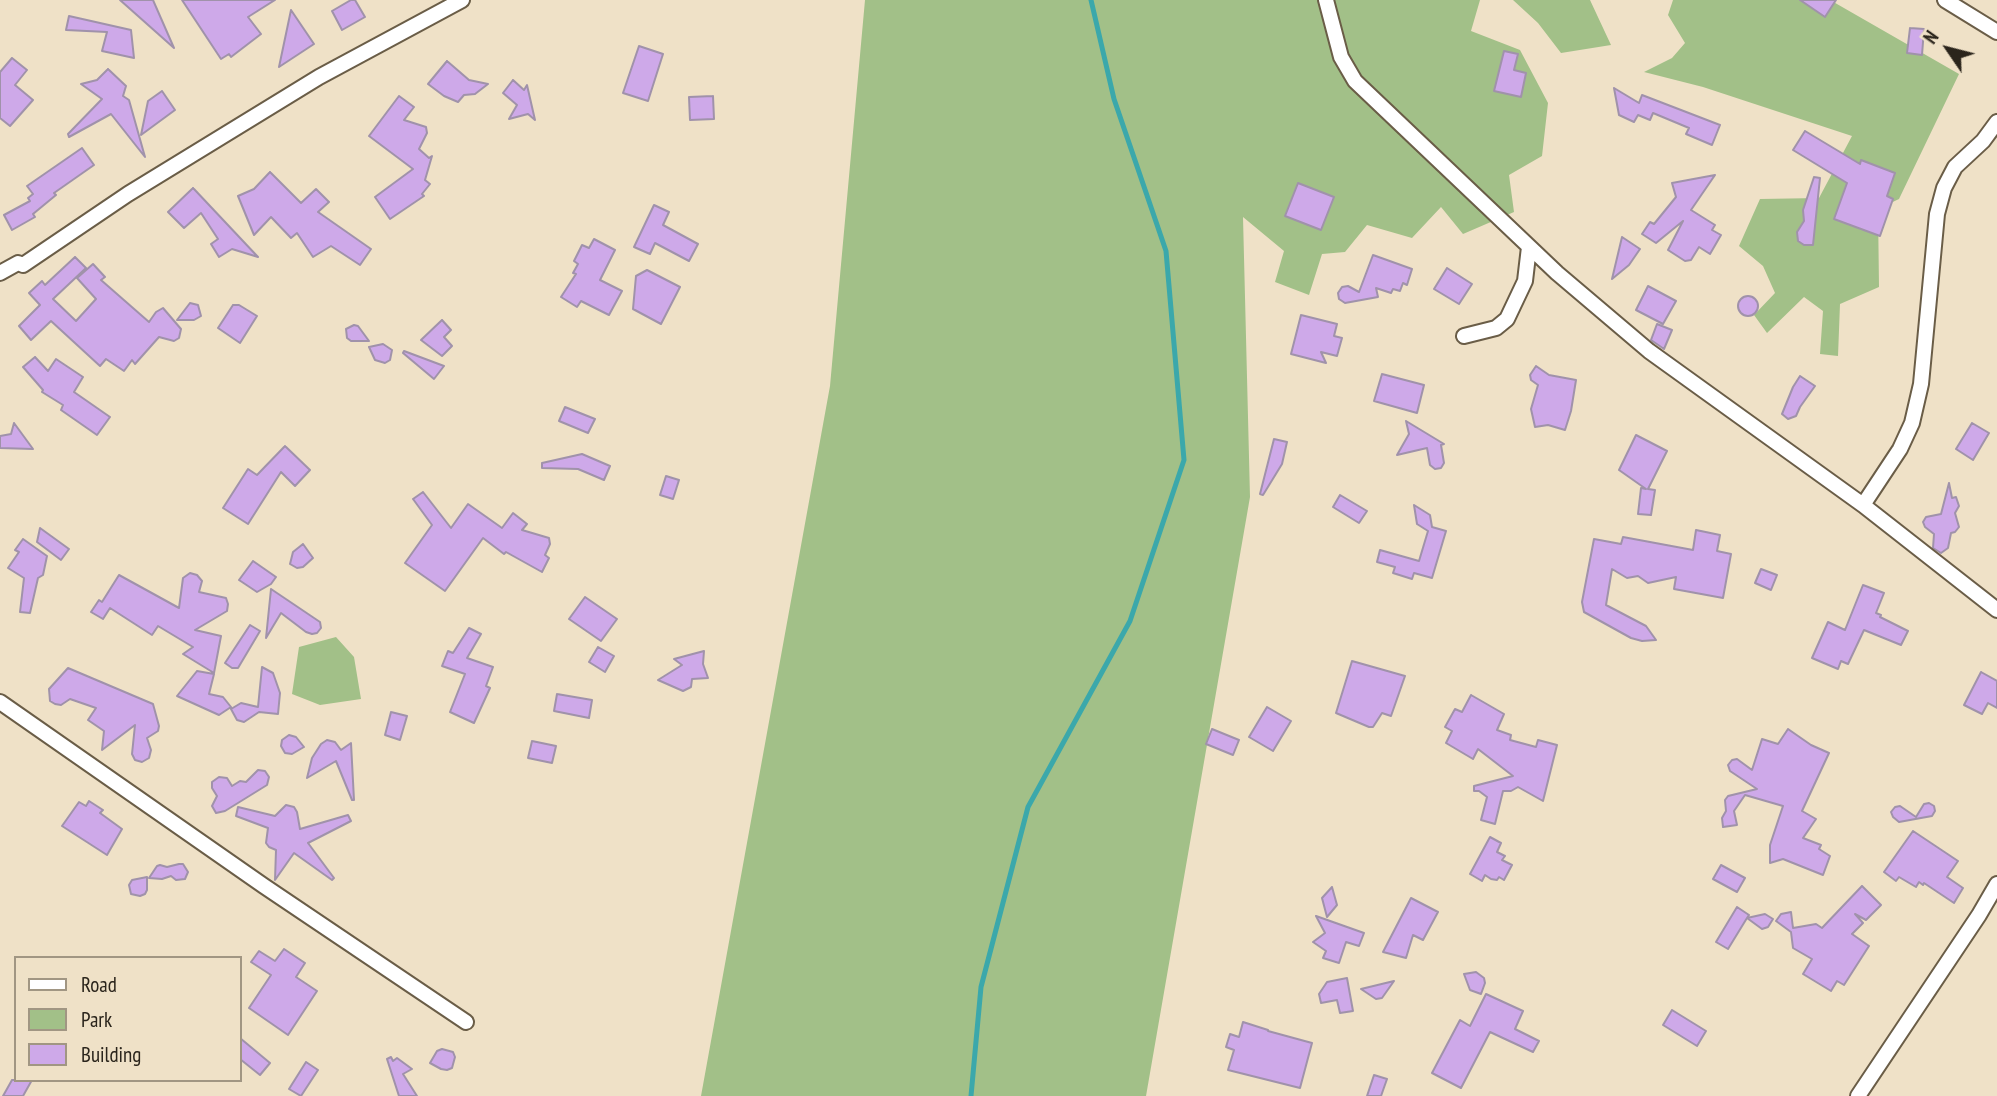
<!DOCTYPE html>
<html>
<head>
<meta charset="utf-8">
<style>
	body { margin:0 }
	#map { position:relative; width:1997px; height:1096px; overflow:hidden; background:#efe1c7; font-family:"PT Sans Narrow",sans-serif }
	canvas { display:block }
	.legend { position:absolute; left:14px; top:956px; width:228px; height:126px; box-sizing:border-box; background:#efe1c7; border:2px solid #a19683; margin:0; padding:9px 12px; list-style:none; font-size:21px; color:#2b251c }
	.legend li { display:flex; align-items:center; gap:14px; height:35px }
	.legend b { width:35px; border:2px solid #a19683 }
	.north { position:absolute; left:1913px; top:14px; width:70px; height:70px; -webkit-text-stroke:5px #efe1c7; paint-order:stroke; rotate:305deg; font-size:19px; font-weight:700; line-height:28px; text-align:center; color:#2b251c }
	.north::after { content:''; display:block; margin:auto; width:24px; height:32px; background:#2b251c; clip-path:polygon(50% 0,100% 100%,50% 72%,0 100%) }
</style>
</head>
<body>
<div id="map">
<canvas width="1997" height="1096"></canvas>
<ul class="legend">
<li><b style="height:9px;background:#fff"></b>Road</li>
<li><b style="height:19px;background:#a2c088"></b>Park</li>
<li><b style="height:19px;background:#cea9e9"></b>Building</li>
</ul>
<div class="north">N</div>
</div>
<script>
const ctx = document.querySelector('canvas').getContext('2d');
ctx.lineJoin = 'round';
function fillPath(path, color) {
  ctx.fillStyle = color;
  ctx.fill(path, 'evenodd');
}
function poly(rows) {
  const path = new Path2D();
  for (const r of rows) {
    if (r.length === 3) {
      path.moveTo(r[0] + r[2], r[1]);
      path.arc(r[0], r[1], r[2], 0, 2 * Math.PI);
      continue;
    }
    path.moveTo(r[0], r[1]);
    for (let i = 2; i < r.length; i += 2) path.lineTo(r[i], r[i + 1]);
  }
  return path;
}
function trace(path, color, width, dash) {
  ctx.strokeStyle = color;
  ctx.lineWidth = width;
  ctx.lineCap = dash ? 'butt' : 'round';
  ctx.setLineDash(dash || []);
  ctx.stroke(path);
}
fillPath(poly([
	[865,0,1480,0,1471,31,1520,50,1548,103,1542,156,1509,175,1514,212,1463,234,1441,207,1412,238,1367,225,1345,252,1322,254,1309,295,1275,282,1284,251,1243,217,1250,497,1146,1096,701,1096,830,386],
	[1513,0,1590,0,1611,45,1561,53,1538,23],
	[1673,0,1830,0,1959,74,1899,199,1878,209,1879,287,1840,304,1838,356,1820,354,1823,311,1804,297,1767,333,1754,315,1775,293,1763,266,1739,246,1760,199,1819,198,1852,136,1703,87,1644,72,1672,58,1685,43,1668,15],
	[336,637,354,657,361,699,320,705,292,694,299,647]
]), '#a2c088');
trace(poly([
	[971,1096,981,987,1028,807,1130,621,1184,460,1166,251,1114,99,1091,0]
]), '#3ba8ab', 5);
const building = poly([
	[120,0,153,0,174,48,120,0],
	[182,0,275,0,248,17,261,34,231,57,229,54,221,59,182,0],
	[351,0,355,0,365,17,342,30,332,11,351,0],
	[1800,0,1836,0,1825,17,1800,0],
	[291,10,314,44,279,67,291,10],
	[69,16,131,30,134,58,102,51,107,32,66,30,69,16],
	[1910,28,1924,29,1922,55,1907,53,1910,28],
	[639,46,663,54,648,101,623,93,639,46],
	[1504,51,1518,54,1514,70,1526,73,1521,97,1494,91,1504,51],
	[12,58,27,70,15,85,33,100,10,126,0,118,0,72,12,58],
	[447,61,469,80,488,84,475,94,464,95,458,102,444,96,428,84,447,61],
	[108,69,126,86,123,96,129,100,145,157,111,114,69,137,68,134,102,99,81,84,97,80,108,69],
	[513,80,524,90,527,85,535,120,528,114,509,119,517,105,503,93,513,80],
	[1614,88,1639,103,1642,95,1720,125,1712,145,1686,134,1689,128,1653,113,1650,120,1638,115,1634,122,1619,115,1614,88],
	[162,91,175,110,141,135,148,101,162,91],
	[399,96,414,107,404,120,426,127,427,133,419,149,429,158,432,156,425,180,430,184,422,194,424,196,390,219,375,197,413,169,369,136,399,96],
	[713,96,714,119,690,120,689,97,713,96],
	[1805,131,1860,164,1861,160,1895,173,1887,196,1893,199,1880,236,1834,219,1847,183,1793,150,1805,131],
	[82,148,94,165,54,193,56,195,33,214,35,217,12,230,4,215,30,201,28,198,33,194,27,186,82,148],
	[270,172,301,203,316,189,329,202,318,212,371,249,360,265,331,246,313,257,297,233,291,238,271,217,254,235,238,196,254,189,270,172],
	[1715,175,1691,210,1715,225,1712,230,1721,235,1710,254,1699,247,1691,260,1685,261,1668,250,1683,221,1656,243,1642,234,1650,222,1654,224,1676,197,1672,183,1715,175],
	[1814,177,1820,178,1813,245,1804,245,1798,241,1797,232,1804,221,1803,210,1814,177],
	[1298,183,1334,197,1321,230,1285,216,1298,183],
	[193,188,194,189,258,257,232,249,219,257,211,244,218,239,201,213,184,228,168,212,193,188],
	[654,205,669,212,663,225,698,244,689,261,655,243,650,254,634,247,654,205],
	[1622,237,1640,249,1629,265,1612,279,1622,237],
	[594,239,615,250,600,280,622,291,609,315,581,301,577,307,561,297,576,274,573,273,578,264,574,261,582,245,589,248,594,239],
	[1373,255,1412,269,1407,285,1403,283,1400,291,1393,289,1391,293,1376,288,1378,297,1345,303,1339,299,1338,293,1342,287,1348,286,1359,292,1373,255],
	[75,257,86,268,53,299,76,321,96,299,77,278,93,264,105,277,101,280,149,322,156,312,163,308,181,329,179,338,174,341,159,337,135,364,132,360,124,371,106,359,100,366,51,321,31,340,19,326,40,305,29,293,42,281,45,285,75,257],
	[1447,268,1472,284,1459,304,1434,289,1447,268],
	[647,270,680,287,661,324,633,309,636,276,647,270],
	[1648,286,1676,301,1663,324,1636,310,1648,286],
	[1748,306,10],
	[190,303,198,305,201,316,194,320,177,320,190,303],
	[233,305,239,305,257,316,240,343,218,328,233,305],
	[1301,315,1337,324,1334,336,1342,338,1337,356,1321,352,1326,363,1291,354,1301,315],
	[442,320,451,330,444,337,452,346,442,356,421,340,442,320],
	[1657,324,1672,330,1664,349,1651,340,1657,324],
	[354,325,358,326,369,341,351,341,347,338,346,329,354,325],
	[383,344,392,350,390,360,385,363,375,360,369,347,383,344],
	[404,351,444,366,434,379,403,353,404,351],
	[35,357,48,371,56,359,83,377,74,392,110,417,97,435,61,410,63,405,42,392,43,390,23,367,35,357],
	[1536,366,1549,375,1576,380,1571,411,1565,430,1548,425,1535,427,1531,409,1538,385,1531,380,1530,375,1536,366],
	[1382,374,1424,385,1417,413,1374,401,1382,374],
	[1800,376,1815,386,1800,407,1796,416,1788,419,1782,414,1793,387,1800,376],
	[565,407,595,419,588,433,559,421,565,407],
	[1406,421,1444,444,1441,445,1444,463,1441,468,1435,469,1430,465,1427,448,1397,455,1409,434,1406,421],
	[14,423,33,449,0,448,0,436,11,434,14,423],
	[1972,423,1989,433,1973,460,1956,449,1972,423],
	[1636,435,1667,451,1648,489,1655,490,1651,515,1638,514,1641,488,1646,489,1619,470,1636,435],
	[1274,439,1287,442,1282,464,1263,495,1260,494,1274,439],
	[285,446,310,470,295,486,281,472,248,524,223,508,248,469,257,475,285,446],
	[582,454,610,466,604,480,578,469,542,468,542,463,582,454],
	[666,476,679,480,673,499,660,495,666,476],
	[1949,483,1952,498,1956,497,1959,506,1955,513,1959,527,1955,532,1951,533,1948,548,1941,553,1933,548,1934,534,1925,527,1923,522,1926,517,1941,514,1949,483],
	[423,492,451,528,468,504,502,528,513,513,527,524,522,530,549,538,550,544,545,555,549,558,542,572,506,552,504,554,483,538,445,591,405,563,432,525,413,499,423,492],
	[1340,495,1367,511,1359,523,1333,507,1340,495],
	[1414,505,1430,515,1432,527,1446,531,1432,578,1414,573,1412,579,1393,573,1395,567,1377,562,1380,550,1419,561,1428,531,1417,524,1414,505],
	[40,528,69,549,61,560,37,542,40,528],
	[1696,530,1720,535,1717,551,1731,554,1723,598,1674,589,1676,577,1648,583,1638,576,1627,578,1612,569,1606,605,1646,626,1656,640,1642,641,1631,638,1584,612,1582,602,1594,539,1621,544,1623,537,1693,550,1696,530],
	[23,539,47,556,43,575,38,578,30,613,20,612,24,578,8,568,19,552,15,550,23,539],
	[303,544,313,558,303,567,297,568,290,564,293,552,303,544],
	[253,561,276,577,271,584,257,592,239,580,253,561],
	[1761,569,1777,575,1771,590,1755,583,1761,569],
	[190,573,197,575,202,581,199,592,226,598,228,604,227,611,195,630,221,636,214,673,183,654,193,647,158,626,152,635,110,608,103,619,91,612,99,600,102,602,119,575,179,608,183,578,190,573],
	[1863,585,1884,593,1876,613,1881,615,1880,617,1908,631,1901,645,1864,630,1848,664,1841,661,1838,669,1812,658,1828,622,1845,630,1863,585],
	[271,589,320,622,321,628,317,633,312,634,306,632,281,613,266,638,271,589],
	[585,597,617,619,601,641,569,619,585,597],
	[250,625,260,631,238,668,232,668,225,663,250,625],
	[469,628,481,634,467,658,493,667,486,686,490,688,474,723,450,712,465,674,442,666,448,651,453,653,469,628],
	[598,647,614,656,605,672,589,662,598,647],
	[704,651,703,664,708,678,692,679,691,687,683,691,658,680,682,665,674,659,704,651],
	[1352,661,1405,676,1391,716,1382,713,1373,727,1369,727,1336,713,1352,661],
	[262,667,273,673,280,693,278,714,259,712,244,722,237,720,231,709,241,703,258,707,262,667],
	[68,668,153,704,159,726,158,731,147,738,151,750,149,758,142,762,135,760,132,754,135,725,102,750,104,731,88,720,96,708,70,699,61,705,55,704,50,701,49,689,68,668],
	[197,671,214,674,209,694,223,697,231,707,219,715,177,696,197,671],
	[1981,672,1997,681,1997,708,1988,703,1982,714,1964,705,1981,672],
	[557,694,592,700,589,718,554,711,557,694],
	[1471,695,1504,714,1497,730,1511,735,1510,740,1536,747,1538,740,1557,745,1543,801,1518,787,1511,791,1503,791,1495,824,1481,820,1487,797,1479,791,1474,791,1474,786,1513,776,1478,749,1473,759,1446,743,1452,731,1445,727,1455,709,1462,712,1471,695],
	[1267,707,1291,721,1273,751,1249,737,1267,707],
	[391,712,407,716,400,740,385,735,391,712],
	[1212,729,1239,740,1233,755,1206,744,1212,729],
	[1788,729,1811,745,1829,753,1802,811,1816,819,1803,838,1821,845,1819,849,1830,856,1823,875,1783,859,1770,863,1770,845,1783,806,1745,795,1734,811,1737,825,1723,827,1722,818,1726,811,1725,800,1728,796,1757,789,1730,771,1728,765,1732,760,1737,759,1752,770,1762,739,1778,744,1788,729],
	[289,735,296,737,304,747,292,754,285,753,281,746,282,740,289,735],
	[327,740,335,742,341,750,351,743,354,800,352,800,336,761,307,778,312,758,321,744,327,740],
	[532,741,556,746,552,763,528,758,532,741],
	[258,770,265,771,269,777,267,785,225,811,216,813,212,806,217,796,212,788,212,782,219,777,227,778,232,786,240,781,246,782,258,770],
	[89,801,103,810,100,813,122,829,107,855,62,826,79,802,86,806,89,801],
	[1929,803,1934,806,1935,811,1932,816,1899,822,1893,817,1891,812,1895,807,1900,806,1916,817,1924,804,1929,803],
	[286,805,294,807,297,812,300,829,348,815,351,821,308,843,334,878,332,880,294,853,275,880,276,850,269,847,266,843,268,828,236,816,238,807,275,816,286,805],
	[1913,831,1958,861,1947,877,1963,888,1954,903,1924,883,1923,885,1919,882,1916,887,1899,877,1896,881,1884,872,1913,831],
	[1490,837,1501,843,1497,852,1505,856,1502,860,1512,865,1504,880,1499,877,1497,880,1491,879,1485,875,1482,881,1470,874,1490,837],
	[179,864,183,864,188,872,185,879,176,880,171,876,162,879,149,878,157,866,160,865,167,867,179,864],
	[1721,865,1745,878,1737,892,1713,879,1721,865],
	[147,877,147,890,145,894,140,896,131,894,129,885,132,880,147,877],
	[1862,886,1881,905,1866,920,1855,914,1863,923,1852,934,1869,946,1844,985,1837,981,1831,991,1803,974,1812,959,1793,948,1791,932,1776,921,1781,914,1791,912,1793,928,1816,924,1822,928,1862,886],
	[1332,887,1337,905,1327,917,1322,898,1332,887],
	[1411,898,1438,912,1423,940,1413,935,1406,958,1383,952,1411,898],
	[1737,907,1749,915,1747,918,1765,914,1773,919,1768,927,1762,929,1747,918,1728,949,1716,942,1737,907],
	[1316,916,1364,933,1359,946,1346,942,1339,963,1323,958,1326,951,1313,942,1325,933,1316,916],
	[284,949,305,963,296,977,317,991,288,1035,249,1008,271,975,251,962,259,951,275,961,284,949],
	[1476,972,1484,978,1485,983,1481,994,1470,990,1464,974,1476,972],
	[1347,978,1353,1011,1340,1013,1337,1000,1321,1003,1319,994,1327,982,1347,978],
	[1394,981,1382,998,1376,999,1361,989,1394,981],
	[1486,994,1523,1011,1515,1029,1539,1041,1533,1052,1490,1032,1461,1088,1432,1073,1460,1020,1470,1026,1486,994],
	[1672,1010,1706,1031,1697,1046,1663,1025,1672,1010],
	[1243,1022,1268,1030,1268,1031,1312,1043,1300,1088,1228,1070,1234,1050,1226,1047,1230,1034,1239,1037,1243,1022],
	[240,1038,270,1063,260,1075,240,1059,240,1038],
	[442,1049,453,1052,455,1057,452,1068,447,1070,441,1069,430,1063,437,1051,442,1049],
	[391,1057,393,1061,397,1058,412,1069,403,1074,417,1096,399,1096,387,1059,391,1057],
	[306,1062,318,1070,301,1096,289,1089,306,1062],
	[1374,1075,1387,1079,1381,1096,1367,1096,1374,1075],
	[12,1080,32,1080,23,1096,3,1096,12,1080]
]);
fillPath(building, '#cea9e9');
trace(building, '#a092aa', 2);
const street = poly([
	[1326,0,1341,57,1355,81,1557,273,1649,351,1863,505,1997,610],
	[1945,0,1997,32],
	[0,273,18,263,23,265,128,194,319,77,462,0],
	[1464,336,1496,328,1507,319,1525,281,1529,247],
	[1863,505,1900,449,1912,423,1921,384,1937,214,1944,188,1955,167,1983,141,1997,122],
	[0,702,264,886,466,1022],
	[1858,1096,1979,915,1997,884]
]);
trace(street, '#6a5d47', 18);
trace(street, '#fff', 14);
</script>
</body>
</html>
